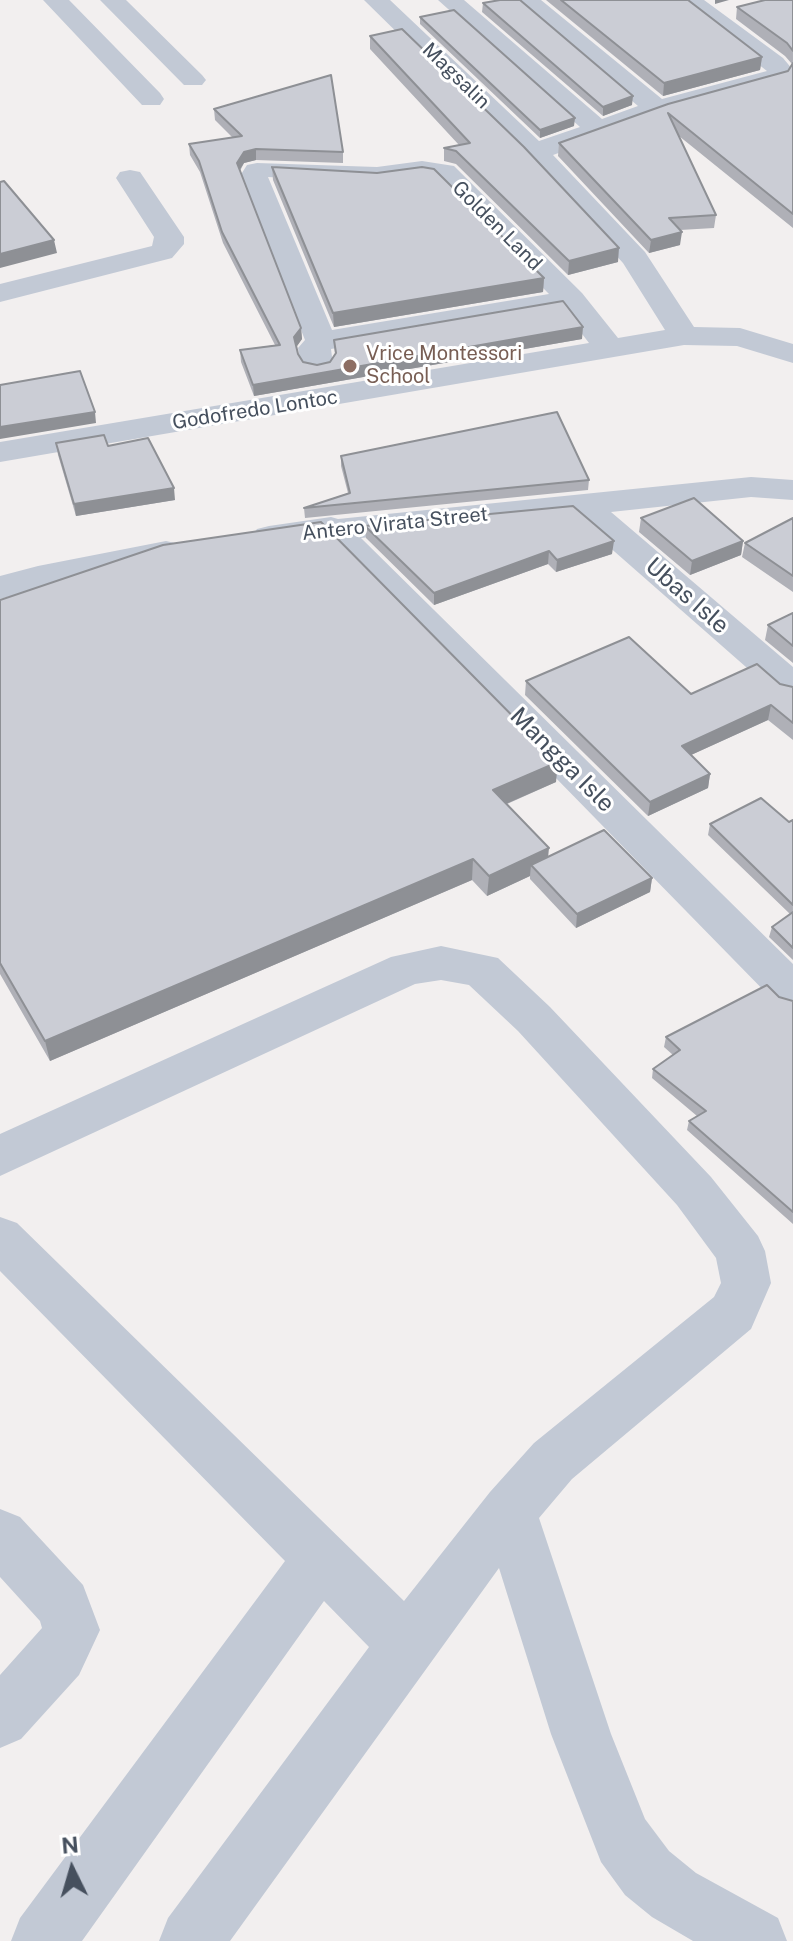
<!DOCTYPE html>
<html>
<head>
<meta charset="utf-8">
<style>
	body { margin:0 }
	#map { position:relative; width:793px; height:1941px; overflow:hidden; background:#f2efef; font-family:"Public Sans",sans-serif }
	canvas { display:block }
	.north { position:absolute; left:32px; top:1829px; width:80px; height:80px; -webkit-text-stroke:6px #fff; paint-order:stroke; rotate:355deg; font-size:22px; font-weight:700; line-height:32px; text-align:center; color:#46505e }
	.north::after { content:''; display:block; margin:auto; width:28px; height:36px; background:#46505e; clip-path:polygon(50% 0,100% 100%,50% 72%,0 100%) }
</style>
</head>
<body>
<div id="map">
<canvas width="793" height="1941"></canvas>
<div class="north">N</div>
</div>
<script>
const ctx = document.querySelector('canvas').getContext('2d');
ctx.lineJoin = 'round';
function poly(rows) {
  const path = new Path2D();
  for (const r of rows) {
    path.moveTo(r[0], r[1]);
    for (let i = 2; i < r.length; i += 2) path.lineTo(r[i], r[i + 1]);
  }
  return path;
}
function fillPath(path, color) {
  ctx.fillStyle = color;
  ctx.fill(path, 'evenodd');
}
function trace(path, color, width, dash) {
  ctx.strokeStyle = color;
  ctx.lineWidth = width;
  ctx.lineCap = dash ? 'butt' : 'round';
  ctx.setLineDash(dash || []);
  ctx.stroke(path);
}
function label(font, color, halo, rows, align = 'center') {
  ctx.font = font + ' "Public Sans",sans-serif';
  ctx.lineWidth = 6;
  ctx.setLineDash([]);
  ctx.textBaseline = 'middle';
  ctx.strokeStyle = halo;
  ctx.fillStyle = color;
  for (const [text, x, y, turn = 0] of rows) {
    ctx.save();
    ctx.translate(x, y);
    ctx.rotate((+turn || 0) * Math.PI / 180);
    ctx.textAlign = isNaN(turn) ? turn : align;
    if (halo) ctx.strokeText(text, 0, 0);
    ctx.fillText(text, 0, 0);
    ctx.restore();
  }
}
fillPath(poly([
	[43,0,69,0,160,93,164,99,160,105,142,105,43,0],
	[100,0,126,0,202,75,206,80,202,85,184,85,100,0],
	[364,0,390,0,539,141,580,127,438,0,464,0,602,119,638,106,514,0,541,0,662,99,767,71,676,0,704,0,783,58,793,70,785,81,666,114,553,155,645,252,694,327,740,328,793,344,793,363,737,346,684,345,0,462,0,442,589,343,563,309,331,349,333,365,328,372,317,374,306,372,301,365,298,348,305,340,240,176,247,165,257,163,377,167,422,161,454,166,582,293,618,338,665,330,623,263,525,158,364,0],
	[268,177,377,183,422,177,435,179,549,294,332,330,268,177],
	[130,170,140,172,184,237,184,244,172,258,0,302,0,284,152,246,154,237,116,178,120,172,130,170],
	[751,477,793,480,793,500,751,497,611,512,793,667,793,700,779,696,574,516,361,538,793,964,793,1009,777,1004,325,542,269,548,257,545,251,537,257,529,269,526,331,517,338,519,751,477],
	[166,541,179,544,184,552,179,560,42,587,0,599,0,576,38,566,166,541],
	[441,946,498,958,550,1007,711,1177,758,1236,765,1251,771,1283,751,1329,572,1479,539,1518,611,1734,645,1819,669,1851,696,1873,778,1918,787,1941,693,1941,652,1917,625,1895,601,1862,551,1734,499,1568,230,1941,159,1941,168,1918,369,1647,324,1601,82,1941,11,1941,20,1918,285,1561,0,1271,0,1217,17,1223,404,1601,490,1492,534,1443,714,1297,721,1283,716,1258,677,1205,518,1031,469,985,441,980,415,984,0,1176,0,1134,391,957,441,946],
	[0,1509,20,1517,83,1585,100,1630,79,1675,21,1739,0,1748,0,1675,42,1628,40,1621,0,1577,0,1509]
]), '#c2c9d5');
fillPath(poly([
	[546,0,688,0,762,57,760,70,663,96],
	[793,0,793,228,679,136,716,215,714,228,680,230,680,245,649,253,558,156,559,143,788,71,792,64,785,56,736,19,737,7],
	[483,3,632,105,603,116,482,12],
	[420,17,574,126,540,138,420,24],
	[370,36,618,262,568,275,456,164,444,161,444,148,459,145,370,49],
	[214,109,343,152,343,163,256,160,244,163,240,171,301,328,302,339,296,347,298,354,303,362,317,365,330,362,335,354,334,340,582,339,254,396,241,362,240,350,275,345,223,243,200,172,190,155,189,144,233,138,215,120],
	[272,167,544,278,543,292,334,327,273,180],
	[56,443,108,446,175,500,76,516,58,455],
	[341,456,589,480,588,490,305,518,304,508,348,493,341,466],
	[641,518,743,541,741,555,690,575,639,532],
	[793,518,793,592,742,557,745,543],
	[365,526,612,554,556,572,548,564,434,605,366,538],
	[0,600,556,782,507,804,548,857,652,878,650,892,576,928,530,879,530,876,487,896,472,880,50,1061,0,974],
	[793,613,793,663,765,640,768,625],
	[526,681,691,694,780,684,793,687,793,740,768,720,691,755,710,774,708,788,648,816,525,695],
	[793,820,793,960,769,937,772,927,790,914,708,835,710,824,789,822],
	[779,997,793,1001,793,1224,687,1130,689,1121,697,1116,652,1078,653,1069,673,1055,664,1047,666,1037]
]), '#afb0b7');
fillPath(poly([
	[715,0,729,0,715,4],
	[762,57,760,70,663,96,664,83],
	[633,96,632,105,603,116,603,107],
	[575,118,574,126,540,138,540,130],
	[256,149,256,160,244,163,237,174,237,163,244,152],
	[682,232,680,245,649,253,651,240],
	[54,240,57,253,0,268,0,254],
	[619,248,618,262,568,275,569,261],
	[544,278,543,292,334,327,333,313],
	[583,327,582,339,254,396,253,385],
	[301,328,302,339,295,349,294,337],
	[95,412,96,423,0,439,0,427],
	[174,488,175,500,76,516,74,504],
	[614,541,612,554,556,572,557,560],
	[743,541,741,555,690,575,692,561],
	[549,551,548,564,434,605,434,593],
	[771,705,768,720,680,760,682,746],
	[558,762,556,782,492,810,493,790],
	[710,774,708,788,648,816,650,802],
	[549,848,547,868,531,865,530,876,487,896,489,876],
	[473,859,472,880,50,1061,45,1041],
	[652,878,650,892,576,928,577,914]
]), '#8e9095');
const building = poly([
	[500,0,520,0,633,96,603,107,483,3,500,0],
	[561,0,688,0,762,57,664,83,561,0],
	[765,0,793,0,793,51,787,43,737,7,765,0],
	[454,10,575,118,540,130,420,17,454,10],
	[402,29,524,147,619,248,569,261,456,151,444,148,470,143,370,36,402,29],
	[793,63,793,214,668,113,716,215,669,218,682,232,651,240,559,143,668,104,788,71,793,63],
	[331,75,343,152,256,149,244,152,237,163,301,328,294,337,298,354,303,362,317,365,330,362,336,353,334,340,563,301,583,327,253,385,240,350,280,345,222,232,199,161,189,144,242,136,214,109,331,75],
	[272,167,377,173,422,167,434,169,544,278,333,313,272,167],
	[4,181,54,240,0,254,0,182,4,181],
	[80,371,95,412,0,427,0,385,80,371],
	[557,412,589,480,304,508,350,493,341,456,557,412],
	[104,435,108,446,148,438,174,488,74,504,56,443,104,435],
	[694,498,743,541,692,561,641,518,694,498],
	[573,506,614,541,557,560,549,551,434,593,365,526,573,506],
	[793,518,793,576,745,543,793,518],
	[321,522,558,762,493,790,549,848,489,876,473,859,45,1041,0,963,0,600,163,545,321,522],
	[793,613,793,646,768,625,793,613],
	[629,637,691,694,757,664,780,684,793,687,793,723,771,705,682,746,710,774,650,802,526,681,629,637],
	[761,798,789,822,793,820,793,905,710,824,761,798],
	[604,830,652,878,577,914,531,865,604,830],
	[793,912,793,948,772,927,793,912],
	[767,985,779,997,793,1001,793,1212,689,1121,706,1111,653,1069,680,1050,666,1037,767,985]
]);
fillPath(building, '#cbcdd5');
trace(building, '#8e9095', 2);
for (const [x, y, r, color] of [
	[350,366,8,"#8d6e63"]
]) {
  const dot = new Path2D();
  dot.arc(x, y, r, 0, 2 * Math.PI);
  ctx.fillStyle = color;
  ctx.fill(dot);
  trace(dot, '#fff', 3);
}
label('20px', '#46505e', '#fff', [
	["Magsalin",456,76,44],
	["Golden Land",497,226,45],
	["Godofredo Lontoc",255,410,-9],
	["Antero Virata Street",395,524,-6]
]);
label('20px', '#785e54', '#fff', [
	["Vrice Montessori",366,354],
	["School",366,377]
], 'left');
label('24px', '#46505e', '#fff', [
	["Ubas Isle",687,596,41],
	["Mangga Isle",562,760,45]
]);
</script>
</body>
</html>
